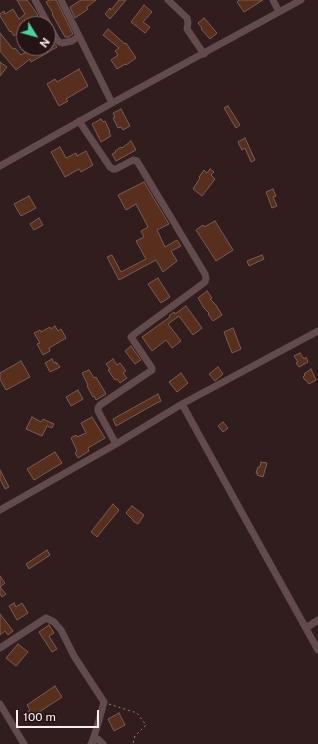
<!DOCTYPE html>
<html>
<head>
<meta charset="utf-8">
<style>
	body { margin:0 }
	#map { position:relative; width:318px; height:744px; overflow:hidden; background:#311c1e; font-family:"Public Sans",sans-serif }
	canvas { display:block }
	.north { position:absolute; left:16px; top:16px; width:40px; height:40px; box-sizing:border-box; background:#261315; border:1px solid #7b6a6b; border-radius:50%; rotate:127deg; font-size:11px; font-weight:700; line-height:16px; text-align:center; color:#fbeced }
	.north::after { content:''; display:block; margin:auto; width:14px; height:18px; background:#49d49d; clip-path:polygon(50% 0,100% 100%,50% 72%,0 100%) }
	.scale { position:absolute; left:16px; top:710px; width:83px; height:18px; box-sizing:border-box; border:2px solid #fbeced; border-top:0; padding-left:5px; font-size:12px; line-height:14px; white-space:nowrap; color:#fbeced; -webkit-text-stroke:3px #261315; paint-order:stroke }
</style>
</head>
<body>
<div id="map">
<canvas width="318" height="744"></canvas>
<div class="north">N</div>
<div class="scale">100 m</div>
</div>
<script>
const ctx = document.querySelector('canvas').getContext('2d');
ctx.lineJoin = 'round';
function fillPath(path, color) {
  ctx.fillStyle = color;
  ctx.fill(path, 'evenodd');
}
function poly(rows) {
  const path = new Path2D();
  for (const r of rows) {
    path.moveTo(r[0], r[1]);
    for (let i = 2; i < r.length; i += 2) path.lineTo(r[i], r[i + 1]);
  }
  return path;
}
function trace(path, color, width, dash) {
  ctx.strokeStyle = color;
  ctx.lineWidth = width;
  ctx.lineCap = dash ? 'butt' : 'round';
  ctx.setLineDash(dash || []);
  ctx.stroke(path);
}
const building = poly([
	[17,0,27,0,38,15,28,24,24,24,24,27,14,36,11,31,10,32,0,16,0,14,4,11,5,14,13,9,19,19,25,14,17,0],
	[49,0,56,0,73,34,69,37,65,37,52,14,53,13,46,2,49,0],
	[81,0,96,0,87,7,88,9,75,18,70,7,81,0],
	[119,0,126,0,110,19,105,14,110,8,111,10,119,0],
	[239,0,263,0,244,12,237,2,239,0],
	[144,5,152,12,143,22,150,27,145,33,131,22,144,5],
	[204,18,217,33,210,39,201,29,202,28,198,23,204,18],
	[108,29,125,44,126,43,136,58,126,65,125,64,117,69,111,60,118,55,115,51,119,48,103,35,108,29],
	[0,33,13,49,15,48,21,55,33,48,48,48,48,39,50,38,57,47,31,62,30,59,16,70,0,51,0,33],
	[0,62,7,67,0,76,0,62],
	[79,69,88,86,66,99,68,101,59,106,47,84,55,79,57,82,79,69],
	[228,106,240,125,236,128,224,108,228,106],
	[121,109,130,126,123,130,121,127,118,128,113,118,115,117,113,113,121,109],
	[101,119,103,122,105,121,110,132,109,133,111,136,101,142,92,124,101,119],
	[245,138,255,160,251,162,245,148,242,150,238,142,245,138],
	[131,141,136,150,116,161,112,154,116,152,115,151,121,147,122,148,131,141],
	[60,147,66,158,76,153,77,156,86,151,93,165,81,172,79,169,65,177,51,152,60,147],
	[210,169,214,172,211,175,215,179,202,196,193,189,200,178,199,177,204,170,207,173,210,169],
	[144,182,169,224,157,230,165,247,177,240,181,246,171,251,177,261,163,272,156,260,119,280,107,257,112,255,121,272,146,259,136,241,144,237,141,231,148,227,136,204,126,210,118,195,144,182],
	[273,189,276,196,273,197,277,206,272,208,266,192,273,189],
	[29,196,36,208,21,216,14,204,29,196],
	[39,218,43,225,34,230,30,224,39,218],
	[215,221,233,250,216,261,196,230,203,225,204,227,215,221],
	[262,255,264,259,249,266,247,261,262,255],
	[158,278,170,297,161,303,148,284,158,278],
	[207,291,212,298,210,299,216,305,222,315,213,321,208,314,209,313,203,307,203,306,198,298,207,291],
	[186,306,202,328,193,335,179,316,168,324,181,341,172,348,166,340,152,351,142,337,170,317,169,316,174,312,175,314,186,306],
	[55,326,58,331,61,329,66,338,49,348,50,351,43,355,37,344,40,343,34,333,40,330,41,332,50,327,51,329,55,326],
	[233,328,241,349,232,353,224,332,233,328],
	[131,346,141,360,135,364,125,351,131,346],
	[300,353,304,359,306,357,308,362,299,367,296,363,298,362,294,356,300,353],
	[52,359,54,363,56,362,56,364,57,363,60,367,50,372,45,363,52,359],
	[113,359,117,365,120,363,126,371,123,373,127,378,120,383,117,379,115,380,108,370,110,369,106,364,113,359],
	[21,361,30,377,6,390,0,379,0,373,21,361],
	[218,367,223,374,215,381,209,374,218,367],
	[311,369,316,380,309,384,306,380,305,380,303,377,305,375,304,374,311,369],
	[89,370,94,378,96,377,106,394,96,400,94,396,93,397,87,386,88,385,82,373,89,370],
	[181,373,188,383,177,392,169,382,181,373],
	[78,390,83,399,71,406,66,397,78,390],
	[158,394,161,401,153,405,116,426,113,419,158,394],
	[32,417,41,422,43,419,54,424,52,428,47,426,42,436,26,429,32,417],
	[92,417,105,438,88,448,89,451,78,458,75,453,77,451,71,438,76,435,77,437,86,433,81,423,92,417],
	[223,422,228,428,223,432,218,426,223,422],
	[55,452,62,463,34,480,27,469,55,452],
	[261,462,267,463,263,477,257,475,258,473,256,473,258,467,260,467,261,462],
	[0,470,9,487,5,489,0,479,0,470],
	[113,504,119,510,97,537,91,532,113,504],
	[132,506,144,515,138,524,133,521,133,520,126,513,132,506],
	[47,550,50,555,29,569,26,564,47,550],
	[0,576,5,583,0,587,6,594,2,597,0,594,0,576],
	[14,603,16,607,22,603,28,613,17,620,9,606,14,603],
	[0,614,13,631,8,635,5,631,0,635,0,614],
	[49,625,54,633,49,636,57,649,52,652,39,632,49,625],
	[18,644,28,652,16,666,6,658,18,644],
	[55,686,62,697,30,718,27,712,30,710,27,705,55,686],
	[119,713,125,725,114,731,108,719,119,713]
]);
fillPath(building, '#582e1c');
trace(building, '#765f56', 1);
trace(poly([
	[109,704,137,713,146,725,135,736,133,744]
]), '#968485', 1, [2, 3]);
trace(poly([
	[35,0,48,24],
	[61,0,79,36],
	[168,0,187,18,188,23,187,29,204,54],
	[273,0,279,12],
	[48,24,56,38,59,42,62,43,72,41,79,36,112,103],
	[79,121,110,167,113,169,116,169,133,160,137,161,205,274,206,278,205,282,201,285,133,335,131,337,152,368,152,370,100,405,98,408,98,411,116,444],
	[0,166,112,103,301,0],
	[182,404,263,551,318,650],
	[0,510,116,444,182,404,318,331],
	[306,628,318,620],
	[0,648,46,618,54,622,61,630,74,656,104,702,97,727,92,742],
	[0,704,24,744],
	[91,744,95,740,98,739,103,744]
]), '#634b4c', 7);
</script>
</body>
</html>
